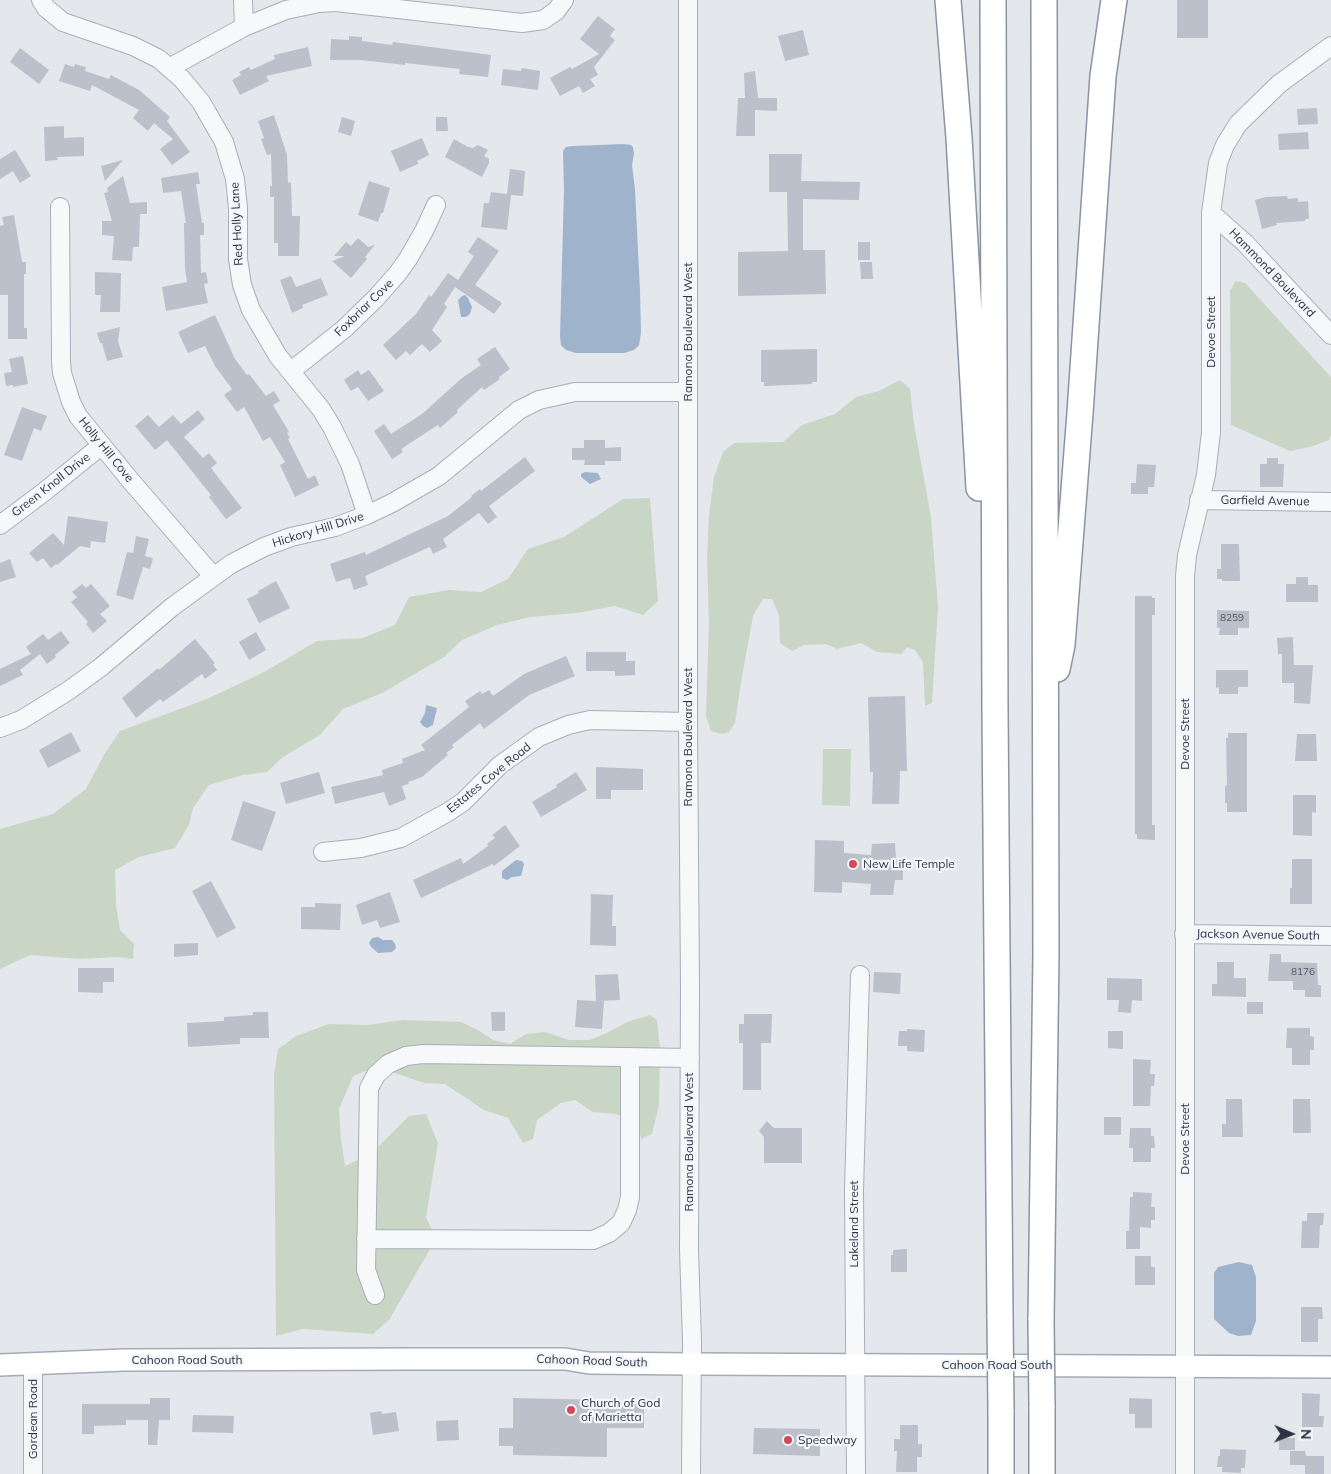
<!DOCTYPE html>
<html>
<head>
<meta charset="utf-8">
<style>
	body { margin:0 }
	#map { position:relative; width:1331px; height:1474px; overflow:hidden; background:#e4e7ec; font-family:Mulish,sans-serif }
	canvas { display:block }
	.north { position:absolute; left:1266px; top:1409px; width:50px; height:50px; -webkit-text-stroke:4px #f4f6f9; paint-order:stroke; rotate:91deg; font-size:14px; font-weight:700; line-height:20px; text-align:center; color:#2b3445 }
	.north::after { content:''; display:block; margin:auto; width:18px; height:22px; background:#2b3445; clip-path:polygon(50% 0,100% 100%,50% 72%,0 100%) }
</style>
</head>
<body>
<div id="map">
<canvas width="1331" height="1474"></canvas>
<div class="north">N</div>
</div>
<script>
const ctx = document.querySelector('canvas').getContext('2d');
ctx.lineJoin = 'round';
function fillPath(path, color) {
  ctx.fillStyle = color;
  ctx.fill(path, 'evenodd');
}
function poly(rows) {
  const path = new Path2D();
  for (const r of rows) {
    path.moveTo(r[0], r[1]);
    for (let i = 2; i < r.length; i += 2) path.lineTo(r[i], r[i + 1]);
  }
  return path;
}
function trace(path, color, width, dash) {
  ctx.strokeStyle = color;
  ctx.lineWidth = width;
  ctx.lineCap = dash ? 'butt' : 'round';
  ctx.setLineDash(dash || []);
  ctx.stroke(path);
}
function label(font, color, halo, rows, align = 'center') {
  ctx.font = font + ' Mulish,sans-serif';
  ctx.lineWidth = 4.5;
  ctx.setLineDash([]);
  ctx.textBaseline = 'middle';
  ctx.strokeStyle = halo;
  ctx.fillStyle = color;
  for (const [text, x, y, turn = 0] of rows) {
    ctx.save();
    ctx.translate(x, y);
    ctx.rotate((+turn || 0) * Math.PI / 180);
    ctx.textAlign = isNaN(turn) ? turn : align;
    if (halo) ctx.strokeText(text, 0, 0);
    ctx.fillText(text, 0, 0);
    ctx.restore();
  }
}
fillPath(poly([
	[1236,281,1245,283,1331,377,1331,435,1329,440,1310,447,1290,451,1231,425,1230,291],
	[900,380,910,389,914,424,931,517,938,607,932,703,925,706,923,662,915,650,907,647,901,654,877,652,861,643,837,649,826,644,804,645,792,651,780,643,779,615,772,599,763,599,753,616,741,682,735,723,729,732,722,734,711,731,706,716,709,624,707,558,709,515,714,477,723,452,734,443,783,442,802,425,835,414,856,397,879,391],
	[650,498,658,601,643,615,615,606,577,613,530,617,497,625,462,640,444,657,382,693,343,709,320,735,283,757,267,772,243,775,209,785,193,808,189,825,175,848,139,857,115,870,116,905,120,930,134,944,133,959,118,957,79,959,30,955,0,969,0,829,53,814,86,789,105,753,120,731,207,699,264,672,317,641,363,638,395,625,409,597,449,590,481,592,508,579,528,549,564,537,623,499],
	[823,749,851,749,850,806,822,805],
	[650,1015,657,1020,660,1049,659,1105,652,1134,641,1139,638,1122,616,1114,593,1112,575,1100,561,1103,537,1120,533,1139,523,1143,508,1118,484,1110,445,1084,424,1083,395,1073,368,1070,353,1076,339,1109,341,1139,345,1166,362,1158,378,1147,409,1116,426,1114,438,1143,426,1217,436,1239,389,1320,373,1334,303,1329,276,1336,274,1075,278,1049,296,1036,329,1024,367,1025,403,1020,461,1022,476,1029,493,1040,510,1044,526,1034,545,1032,569,1040,590,1040,607,1033,627,1022]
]), '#c9d6c5');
fillPath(poly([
	[624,144,631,145,633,147,634,154,632,165,635,189,640,291,641,333,639,345,634,350,624,353,576,353,566,350,561,345,560,336,564,190,563,151,566,147,572,146],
	[465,295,468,298,472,307,470,314,466,317,461,317,458,300,462,296],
	[585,472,598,473,601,479,590,484,581,477,581,474],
	[426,705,437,708,433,725,427,728,423,726,420,722,425,713],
	[516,860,522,861,524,864,521,876,512,877,507,880,502,878,502,871],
	[378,937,383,940,392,940,395,944,396,948,392,952,378,953,371,947,369,943,372,938],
	[1239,1262,1252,1265,1256,1277,1256,1321,1251,1335,1238,1336,1229,1333,1214,1319,1214,1273,1218,1267]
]), '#9fb4cc');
fillPath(poly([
	[1177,0,1208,0,1208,38,1177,38],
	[598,16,615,29,610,36,615,40,594,67,598,75,590,79,595,86,583,93,579,86,560,96,550,78,570,67,572,69,599,54,580,39],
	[803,30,809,55,785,61,778,36],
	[349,36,362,37,362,41,392,45,393,42,491,55,488,77,459,74,460,69,405,63,405,65,361,60,330,60,331,39,349,40],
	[308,47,312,66,266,76,269,81,240,95,232,80,241,75,239,72,249,67,251,70,275,59,274,55],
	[20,48,49,70,39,84,10,62],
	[65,64,74,67,75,64,86,67,85,71,109,79,111,75,139,90,170,117,167,121,190,152,172,165,160,149,173,139,154,123,148,131,133,118,139,110,92,85,90,91,59,81],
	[522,68,540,71,538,90,501,85,503,69,521,71],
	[755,71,758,98,777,98,777,111,755,110,755,136,736,136,738,98,745,98,744,73],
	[1317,108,1318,124,1298,125,1297,109],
	[274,115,287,155,288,183,291,182,292,216,300,216,299,256,278,256,278,243,274,243,274,197,270,197,270,186,272,186,271,154,267,155,261,139,264,138,258,121],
	[342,117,355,121,351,136,338,132],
	[436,117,447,117,448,131,436,131],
	[64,126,64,138,84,137,84,156,57,157,58,160,45,161,44,127],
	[1308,132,1309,149,1279,150,1278,134],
	[422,138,429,155,417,161,418,164,400,172,391,151],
	[454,139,468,147,473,148,478,145,488,150,484,156,489,159,489,163,482,177,445,157],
	[15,150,31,176,20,183,13,171,0,179,0,159],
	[769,154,802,154,801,181,860,182,859,200,803,199,803,250,825,250,826,294,738,296,738,252,788,251,787,192,769,192],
	[123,160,105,181,101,166],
	[510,169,525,171,523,196,511,195,507,230,481,227,484,203,489,203,491,192,507,194],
	[198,172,200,184,196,184,202,223,204,223,204,235,200,235,201,273,206,272,208,283,204,284,208,303,166,311,162,287,187,282,185,269,184,223,186,223,181,191,163,193,161,178],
	[123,176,130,203,147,202,147,214,140,214,139,247,133,247,132,261,112,260,114,236,102,235,102,221,112,221,104,193,108,192,107,188],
	[369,181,390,188,383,213,381,213,378,222,358,215],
	[1287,196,1288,199,1298,198,1298,202,1308,201,1309,219,1305,219,1305,221,1276,223,1277,225,1262,229,1255,200,1266,197],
	[14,215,22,262,26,262,26,274,24,274,24,328,27,328,27,339,8,339,8,295,0,295,0,226,4,225,2,217],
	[478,237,499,251,475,285,502,303,494,314,455,287,444,304,447,307,432,330,442,341,430,352,422,344,410,355,406,351,396,360,383,345,416,314,429,295,431,297,448,273,458,280,474,256,468,252],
	[358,238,368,247,375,245,365,257,367,259,351,278,332,261,345,256,334,256,346,242,351,246],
	[858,242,870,242,870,260,858,260],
	[860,262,872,262,873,279,861,279],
	[95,272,121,273,120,312,100,312,101,295,95,295],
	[291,276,296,287,321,278,328,295,302,305,303,308,292,313,280,280],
	[215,315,235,359,247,375,249,374,266,396,274,391,280,401,273,405,289,432,287,433,290,438,288,439,308,479,315,475,319,485,295,497,280,465,285,462,270,437,263,441,244,407,237,412,224,395,232,389,215,366,205,346,188,353,178,332],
	[120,327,118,341,123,357,107,361,102,343,100,343,97,333],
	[495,347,510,369,499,377,500,379,484,390,482,387,457,410,458,412,440,428,438,425,401,449,403,452,392,459,374,431,384,424,391,434,422,414,462,378,481,365,477,359],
	[817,349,817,382,812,382,812,384,764,386,764,382,761,382,761,350],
	[23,356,28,384,13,387,13,385,6,386,4,373,12,372,9,359],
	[358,370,361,375,369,370,384,391,368,401,358,387,351,391,344,380],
	[22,407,47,416,41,431,34,428,22,461,4,455],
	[198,410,205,419,184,437,203,458,209,453,217,463,211,468,242,508,226,519,209,497,211,495,167,440,155,450,135,426,148,415,159,427,173,415,181,424],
	[584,440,605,440,605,448,621,447,621,461,605,461,605,465,584,465,585,460,572,460,572,448,584,448],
	[525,457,535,471,489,506,497,517,488,524,479,513,443,539,447,547,433,554,430,547,425,549,365,576,368,585,354,590,350,578,336,582,330,564,365,552,366,555,448,516,472,497,471,496,480,489,481,491,486,487],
	[1267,458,1278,458,1278,464,1284,464,1283,487,1260,487,1260,464,1267,464],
	[1137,464,1156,465,1154,487,1148,487,1148,494,1131,494,1131,483,1136,483],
	[68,516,108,522,105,543,91,541,90,548,80,546,57,565,56,564,51,568,43,558,37,562,29,553,53,533,64,545],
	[136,536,149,539,145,556,153,558,150,569,143,567,133,600,116,595,127,552,133,553],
	[1221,544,1239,544,1240,581,1222,581,1222,579,1217,579,1217,569,1221,569],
	[10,559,16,577,0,582,0,563],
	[1296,577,1308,577,1308,585,1318,585,1318,602,1286,602,1286,584,1296,584],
	[276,581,290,608,259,623,247,599,259,593,258,591],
	[82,584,86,588,91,584,110,606,100,614,107,621,93,633,86,624,88,622,71,602,77,597,72,592],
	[1135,596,1152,596,1152,598,1155,598,1155,615,1152,615,1152,825,1155,825,1155,840,1137,839,1137,834,1135,834],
	[1217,610,1249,611,1249,628,1238,628,1238,635,1219,635,1220,628,1217,628],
	[61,631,70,643,55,655,56,657,47,664,40,654,20,670,23,675,0,686,0,669,31,654,26,647,43,634,48,640],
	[256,632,266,650,249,660,239,642],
	[1293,637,1294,665,1313,665,1310,704,1294,703,1294,683,1282,683,1282,654,1278,654,1277,638],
	[195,639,215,663,213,664,217,670,205,679,202,674,163,702,160,699,136,718,122,698,158,668,159,670],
	[586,652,626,652,626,661,635,661,635,675,615,676,615,671,586,671],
	[566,656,575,676,529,695,484,729,480,723,452,745,454,747,446,753,448,755,422,777,408,782,409,784,402,786,406,799,389,806,384,792,335,804,331,787,383,775,382,770,403,763,402,759,425,750,421,745,469,707,465,701,480,691,482,694,489,690,493,696,524,674],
	[1216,670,1248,670,1248,687,1238,687,1238,694,1219,694,1219,687,1216,688],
	[905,696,907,771,900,771,899,804,872,804,873,772,870,772,868,697],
	[71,732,81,751,48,768,39,750],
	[1228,733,1247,733,1247,812,1227,812,1227,803,1225,803,1225,786,1227,785,1226,738,1228,738],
	[1297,734,1316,734,1317,761,1295,761],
	[596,767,643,769,643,790,611,790,611,799,596,799],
	[319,772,325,793,286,804,280,783],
	[576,772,587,790,541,817,532,802,557,787,556,785],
	[1293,795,1316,795,1316,813,1312,812,1312,836,1293,835],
	[243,801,276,812,262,851,231,840],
	[505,825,520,846,494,866,493,864,421,898,413,880,461,858,463,864,488,846,487,844,495,838,492,835],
	[815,840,844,841,844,853,871,855,872,844,895,843,896,859,903,859,903,880,895,880,893,895,870,895,871,884,842,882,842,893,814,892],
	[1292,859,1312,859,1312,904,1290,904,1290,888,1292,888],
	[211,881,236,928,217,938,192,891],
	[390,892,400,922,380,928,377,920,362,925,356,905],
	[591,894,613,895,612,926,616,926,616,946,590,945],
	[315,903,341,904,340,930,301,929,301,907,315,907],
	[198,943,198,955,174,957,174,944],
	[1270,954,1281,954,1281,962,1317,963,1318,985,1321,985,1321,997,1305,997,1305,990,1293,990,1293,981,1268,981],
	[1217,962,1234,962,1234,978,1246,978,1246,997,1212,996,1212,984,1217,984],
	[78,968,114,968,114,982,103,982,103,993,78,992],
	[874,972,901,973,900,994,873,992],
	[618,974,620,1000,597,1001,604,1001,602,1029,575,1027,577,1000,596,1001,595,975],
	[1107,978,1142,979,1142,1001,1132,1000,1131,1013,1118,1012,1119,1000,1107,1000],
	[1247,1002,1263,1002,1263,1014,1247,1014],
	[253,1012,268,1012,269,1038,240,1038,240,1044,188,1047,187,1023,224,1021,224,1017,253,1015],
	[491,1012,505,1012,505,1031,492,1031],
	[744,1014,772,1014,771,1043,761,1043,761,1090,743,1090,743,1043,739,1043,739,1024,744,1024],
	[1287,1028,1310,1028,1310,1036,1314,1037,1314,1050,1310,1050,1310,1065,1292,1065,1292,1048,1286,1048],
	[907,1029,925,1030,924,1052,907,1051,907,1046,898,1046,899,1031,907,1031],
	[1108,1031,1123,1031,1123,1049,1108,1048],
	[1133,1059,1151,1060,1150,1074,1155,1074,1154,1086,1151,1086,1150,1106,1133,1106],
	[1226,1099,1242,1099,1243,1137,1222,1137,1222,1124,1226,1124],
	[1293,1099,1310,1099,1311,1133,1293,1133],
	[1104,1117,1121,1117,1121,1135,1104,1135],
	[767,1121,774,1128,802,1128,802,1163,764,1163,764,1137,759,1131],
	[1130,1128,1151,1128,1151,1136,1154,1136,1155,1148,1151,1148,1151,1162,1133,1162,1133,1148,1129,1148],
	[1133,1192,1152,1193,1151,1207,1155,1207,1155,1220,1151,1220,1151,1228,1140,1227,1140,1249,1126,1249,1126,1231,1129,1231,1130,1197,1133,1197],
	[1307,1213,1324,1213,1323,1225,1320,1225,1319,1248,1301,1248,1302,1221,1307,1221],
	[907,1249,907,1272,891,1272,891,1255,893,1255,893,1250],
	[1135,1256,1151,1256,1151,1267,1155,1267,1155,1285,1135,1285],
	[1301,1307,1322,1307,1323,1319,1318,1319,1318,1342,1301,1342],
	[1302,1393,1320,1394,1319,1416,1324,1416,1323,1427,1302,1427],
	[150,1398,170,1398,170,1420,159,1420,157,1445,148,1445,148,1420,126,1420,126,1425,94,1426,94,1434,82,1434,82,1404,150,1404],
	[513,1398,611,1400,611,1403,644,1403,644,1428,607,1428,607,1457,513,1455,513,1446,499,1446,499,1428,513,1428],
	[1129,1398,1152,1399,1152,1428,1135,1428,1135,1414,1129,1414],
	[381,1411,382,1414,396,1412,399,1431,373,1435,370,1413],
	[193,1415,234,1416,233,1433,192,1432],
	[458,1420,459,1440,437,1441,436,1421],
	[900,1425,918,1425,918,1444,922,1444,922,1457,917,1457,917,1472,896,1472,897,1451,894,1451,894,1439,900,1439],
	[754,1428,820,1429,820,1456,753,1454],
	[1279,1438,1295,1438,1295,1450,1279,1450],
	[1220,1449,1246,1450,1245,1468,1241,1468,1241,1473,1222,1472,1222,1467,1217,1467,1218,1456,1220,1456],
	[1290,1451,1305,1451,1306,1456,1324,1456,1324,1474,1305,1474,1305,1465,1290,1465]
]), '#bbc0ca');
const minor = poly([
	[41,0,46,8,63,22,133,46,159,59,182,79,201,102,224,142,235,179,238,208,238,259,242,285,251,310,278,356,321,409,332,427,350,464,367,515],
	[243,0,244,27],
	[688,0,688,722,690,987,689,1250,692,1341,691,1474],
	[169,68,244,27,286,10,319,3,336,2,522,23,543,20,556,11,564,0],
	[60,207,61,361,62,373,71,402,78,416,130,480,213,576],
	[1211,213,1245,243,1331,335],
	[291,371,344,329,376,298,398,273,408,259,424,231,436,205],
	[1199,500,1331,502],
	[0,525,44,492,102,445],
	[0,728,21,720,68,691,101,667,172,607,231,564,264,547,291,537,335,527,367,515,392,503,439,476,519,410,539,400,575,392,688,392],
	[323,852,361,848,401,838,448,812,463,802,500,765,539,737,568,725,590,720,688,722],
	[1184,934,1331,936],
	[366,1239,593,1240,609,1233,621,1223,627,1210,630,1197,630,1057],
	[375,1295,366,1270,369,1088,376,1075,388,1064,406,1056,423,1054,690,1058],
	[33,1474,33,1364],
	[856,1474,854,1190,860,975],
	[1185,1474,1185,576,1187,555,1206,475,1211,432,1211,213,1218,163,1225,145,1238,124,1279,84,1331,46]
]);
const major = poly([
	[0,1365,124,1360,411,1359,565,1359,589,1363,692,1364,1331,1367]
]);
const highway = poly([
	[948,0,959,138,979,488],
	[993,0,995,710,1000,1318],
	[1057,669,1062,645,1080,413,1103,76,1114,0],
	[1041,1320,1046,955,1044,0],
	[1042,1406,1042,1474],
	[1001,1474,1001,1410]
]);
trace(minor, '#a9aeb7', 20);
trace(major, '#a3abb8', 24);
trace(highway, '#8b94a3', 28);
trace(minor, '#f7f8fa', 18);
trace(major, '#fff', 21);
trace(highway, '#fff', 25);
const highwayBridge = poly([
	[1000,1318,1001,1410],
	[1041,1320,1042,1406]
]);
trace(highwayBridge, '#8b94a3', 28, []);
trace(highwayBridge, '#fff', 25);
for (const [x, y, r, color] of [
	[853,864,5,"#d1495b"],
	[571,1410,5,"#d1495b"],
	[788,1440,5,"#d1495b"]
]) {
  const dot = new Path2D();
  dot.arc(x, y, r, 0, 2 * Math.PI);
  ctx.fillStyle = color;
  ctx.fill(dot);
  trace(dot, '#f4f6f9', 2);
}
label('10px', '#4f5766', null, [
	["8259",1232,618],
	["8176",1303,972]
]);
label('12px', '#2b3445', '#f4f6f9', [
	["Red Holly Lane",237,224,-93],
	["Hammond Boulevard",1272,273,46],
	["Foxbriar Cove",364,308,-44],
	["Ramona Boulevard West",688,332,-90],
	["Devoe Street",1211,332,-90],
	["Holly Hill Cove",106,450,51],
	["Green Knoll Drive",51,485,-38],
	["Garfield Avenue",1265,501,1],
	["Hickory Hill Drive",318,530,-17],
	["Devoe Street",1185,734,-90],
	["Ramona Boulevard West",688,737,-90],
	["Estates Cove Road",489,778,-39],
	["Jackson Avenue South",1258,935,1],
	["Devoe Street",1185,1139,-90],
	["Ramona Boulevard West",689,1142,-90],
	["Lakeland Street",854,1224,-90],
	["Cahoon Road South",187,1360],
	["Cahoon Road South",592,1361,2],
	["Cahoon Road South",997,1365],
	["Gordean Road",33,1419,-90]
]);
label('12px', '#2b3445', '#f4f6f9', [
	["New Life Temple",863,864],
	["Church of God",581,1403],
	["of Marietta",581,1417],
	["Speedway",798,1440]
], 'left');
</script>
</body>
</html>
